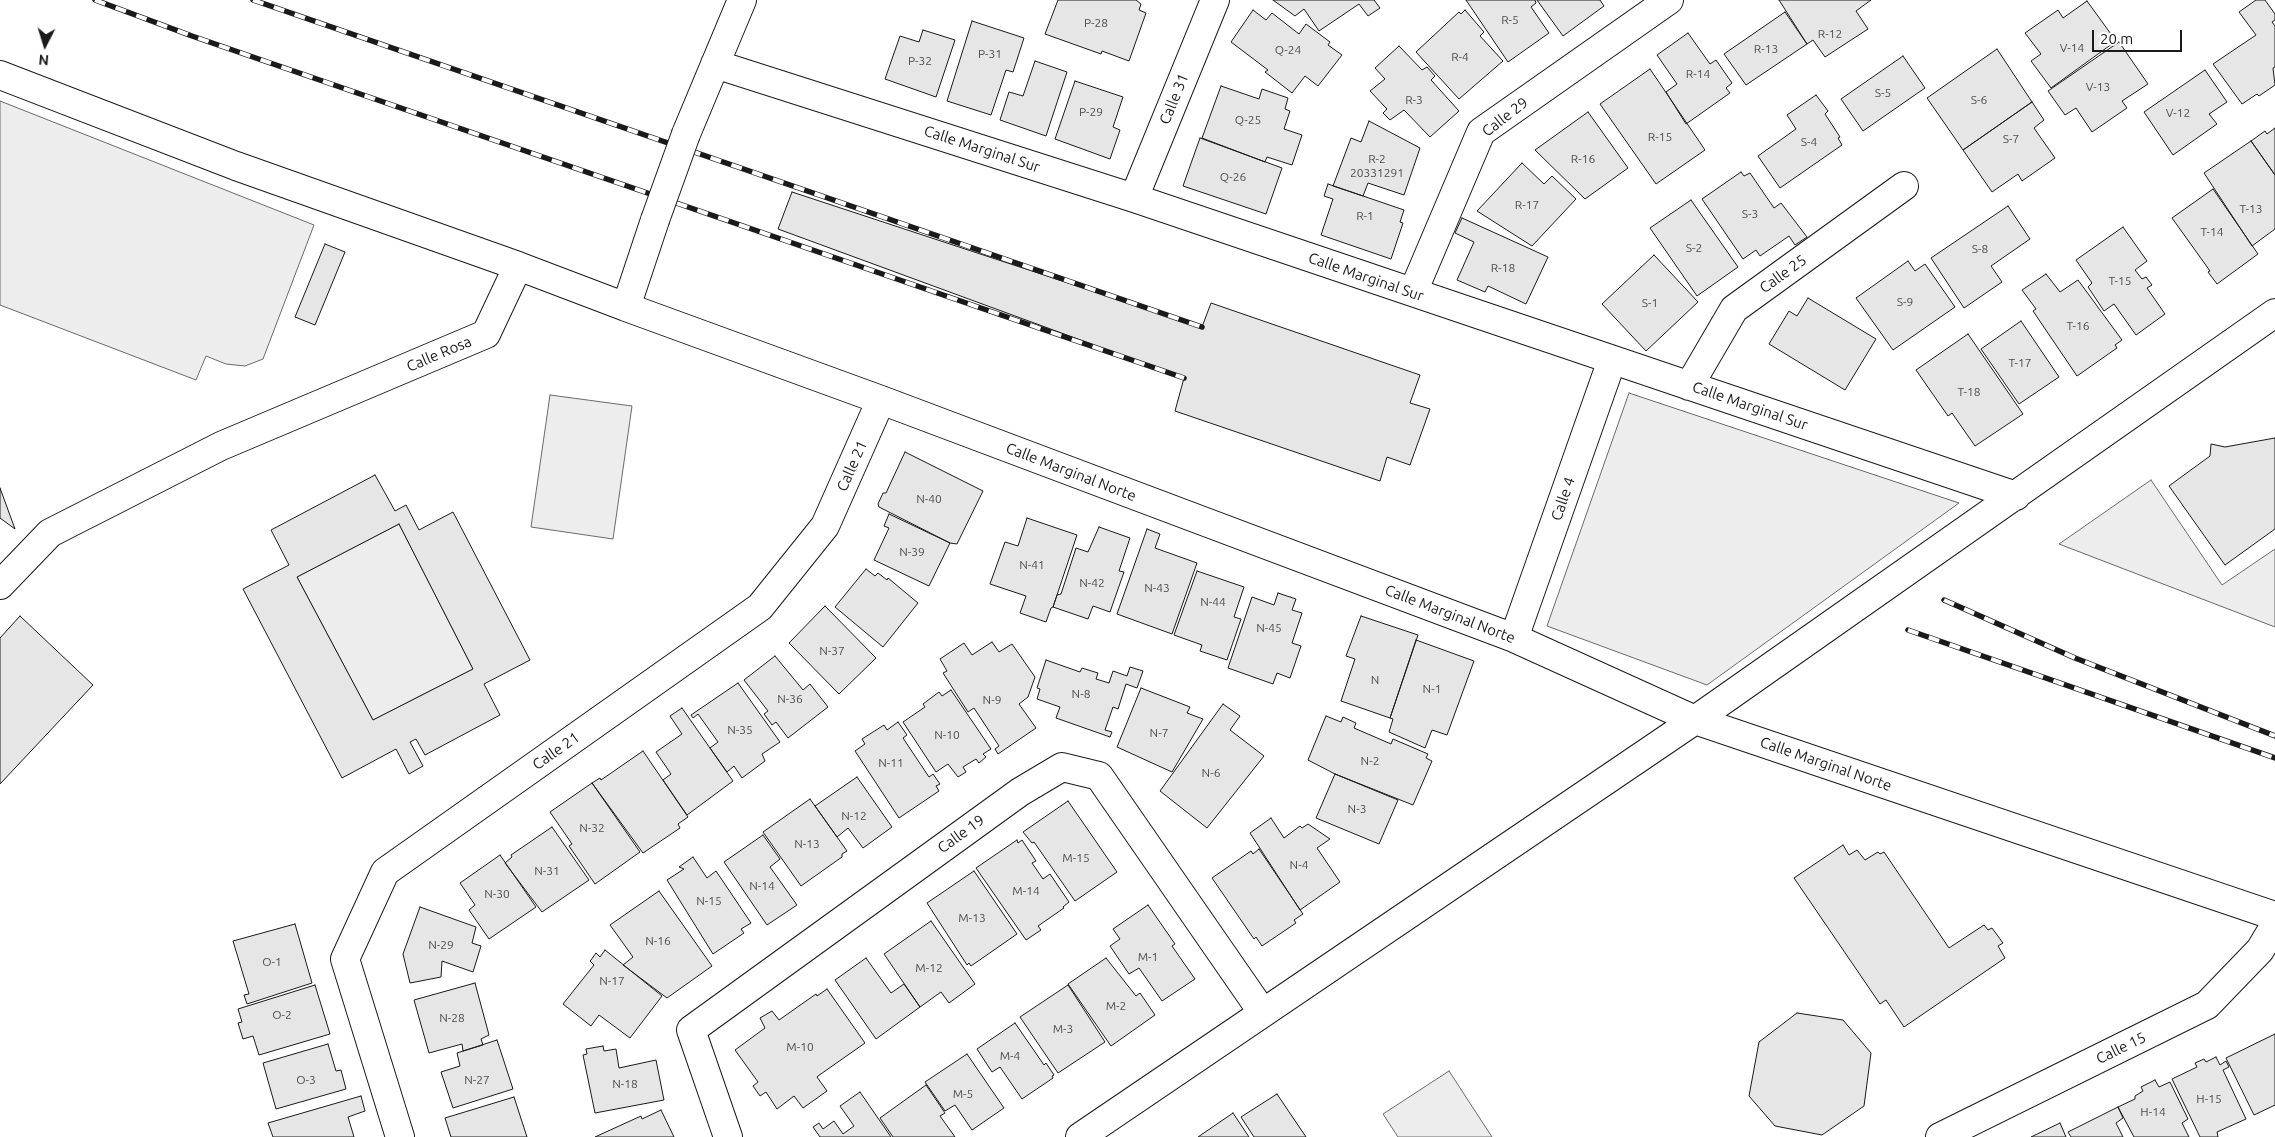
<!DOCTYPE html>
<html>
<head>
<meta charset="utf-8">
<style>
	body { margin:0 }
	#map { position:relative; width:2275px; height:1137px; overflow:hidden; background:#fff; font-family:Ubuntu,sans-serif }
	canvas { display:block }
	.north { position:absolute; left:20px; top:20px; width:50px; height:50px; -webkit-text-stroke:4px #fff; paint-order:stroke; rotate:185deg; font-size:14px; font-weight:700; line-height:20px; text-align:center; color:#1a1a1a }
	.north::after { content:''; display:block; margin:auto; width:18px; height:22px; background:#1a1a1a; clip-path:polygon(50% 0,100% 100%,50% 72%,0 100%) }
	.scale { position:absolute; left:2092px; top:30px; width:90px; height:22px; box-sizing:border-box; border:2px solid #1a1a1a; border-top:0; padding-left:6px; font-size:15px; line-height:18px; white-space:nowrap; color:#1a1a1a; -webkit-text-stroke:4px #fff; paint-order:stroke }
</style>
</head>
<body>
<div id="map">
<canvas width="2275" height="1137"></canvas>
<div class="north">N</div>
<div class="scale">20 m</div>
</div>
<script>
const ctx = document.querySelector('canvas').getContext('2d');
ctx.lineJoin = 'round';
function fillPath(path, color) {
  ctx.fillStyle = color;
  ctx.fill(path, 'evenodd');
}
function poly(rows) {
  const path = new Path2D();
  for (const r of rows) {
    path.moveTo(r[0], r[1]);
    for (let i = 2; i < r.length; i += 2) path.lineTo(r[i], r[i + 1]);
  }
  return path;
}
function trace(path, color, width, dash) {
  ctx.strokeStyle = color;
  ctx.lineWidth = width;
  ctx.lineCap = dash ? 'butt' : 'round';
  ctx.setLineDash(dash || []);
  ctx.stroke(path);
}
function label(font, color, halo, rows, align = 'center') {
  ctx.font = font + ' Ubuntu,sans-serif';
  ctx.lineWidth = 4;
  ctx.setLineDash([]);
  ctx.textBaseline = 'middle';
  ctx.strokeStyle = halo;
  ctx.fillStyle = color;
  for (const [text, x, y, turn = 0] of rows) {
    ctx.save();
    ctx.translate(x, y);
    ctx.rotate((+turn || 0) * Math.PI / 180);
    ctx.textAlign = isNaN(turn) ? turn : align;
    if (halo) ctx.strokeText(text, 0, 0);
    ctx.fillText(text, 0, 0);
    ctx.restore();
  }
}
const built = poly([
	[0,101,314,225,263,359,245,366,226,364,206,356,196,380,0,305,0,101],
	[1629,393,1959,503,1707,685,1547,626,1629,393],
	[550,395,632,406,613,539,531,527,550,395],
	[2151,480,2222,585,2275,549,2275,627,2059,544,2151,480],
	[399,524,473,669,373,720,297,577,399,524],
	[1449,1071,1492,1137,1398,1137,1383,1114,1449,1071]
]);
fillPath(built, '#ededed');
trace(built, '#6a6a6a', 1);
const building = poly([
	[1058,0,1136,0,1141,4,1139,10,1146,13,1129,61,1102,51,1101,54,1045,34,1058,0],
	[1273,0,1374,0,1380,8,1368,16,1359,4,1319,31,1304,9,1295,16,1273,0],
	[1466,0,1535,0,1536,3,1531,7,1549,33,1508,62,1466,0],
	[1537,0,1600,0,1604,6,1563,36,1537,0],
	[1779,0,1871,0,1856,11,1868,29,1825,57,1813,40,1807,44,1779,0],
	[2256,0,2265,0,2275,14,2275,20,2272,22,2275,26,2275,67,2273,68,2275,85,2259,96,2257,94,2242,104,2213,64,2256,35,2239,12,2256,0],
	[2087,1,2116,41,2051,88,2031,61,2041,54,2025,33,2058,10,2063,18,2087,1],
	[1253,10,1266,20,1272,13,1299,34,1306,24,1330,42,1328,45,1342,55,1318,86,1305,76,1292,93,1265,72,1268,70,1231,42,1253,10],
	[1465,10,1484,32,1480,36,1503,61,1459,99,1416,52,1459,12,1461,14,1465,10],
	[1785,12,1807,44,1746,85,1724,54,1785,12],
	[972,21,1024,38,1013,72,1006,70,991,115,947,101,972,21],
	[923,30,955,40,936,97,885,79,900,36,919,42,923,30],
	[1688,33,1710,64,1716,60,1732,83,1726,88,1730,93,1686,124,1666,92,1677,84,1657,55,1688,33],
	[2119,42,2148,84,2122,101,2127,108,2092,132,2076,108,2065,115,2048,91,2119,42],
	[1399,46,1422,70,1427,67,1435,76,1431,80,1459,111,1430,137,1404,110,1390,120,1383,113,1387,109,1370,91,1385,79,1375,68,1399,46],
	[1997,49,2032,102,1963,150,1927,98,1997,49],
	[1903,56,1925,88,1863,131,1841,99,1903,56],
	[1035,61,1067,72,1046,136,1000,120,1009,92,1023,96,1035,61],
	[1650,69,1705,150,1656,184,1600,104,1650,69],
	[2205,70,2227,102,2209,114,2217,124,2173,155,2144,112,2205,70],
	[1075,81,1123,97,1113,127,1120,130,1110,159,1055,139,1075,81],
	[1221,86,1259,99,1262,89,1288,98,1285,109,1290,111,1284,129,1302,135,1292,165,1267,157,1265,162,1202,138,1221,86],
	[1816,95,1828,111,1825,114,1840,137,1838,138,1842,145,1780,188,1758,156,1796,129,1787,115,1816,95],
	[2032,102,2044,120,2034,128,2055,158,2022,181,2018,174,1992,192,1963,150,2032,102],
	[1588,112,1628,168,1585,199,1535,150,1588,112],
	[1369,121,1420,148,1404,195,1368,183,1363,196,1333,186,1351,138,1361,142,1369,121],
	[2275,128,2275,175,2251,141,2265,131,2267,134,2275,128],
	[1200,138,1282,168,1266,214,1183,186,1200,138],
	[2251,141,2275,175,2275,229,2252,246,2204,173,2251,141],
	[1522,163,1544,184,1552,176,1576,199,1532,246,1477,211,1522,163],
	[1741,172,1744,176,1750,173,1774,208,1781,203,1807,237,1795,245,1789,236,1760,256,1756,250,1743,259,1702,199,1741,172],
	[1328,184,1404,210,1400,222,1403,223,1391,259,1321,235,1333,199,1324,196,1328,184],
	[2213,189,2258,254,2217,284,2208,272,2210,271,2172,218,2213,189],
	[792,192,1202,327,1211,303,1420,375,1410,403,1430,409,1410,465,1387,457,1380,481,1175,411,1184,378,778,229,792,192],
	[1691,200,1738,267,1697,296,1650,228,1691,200],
	[2008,206,2030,239,1991,266,2002,282,1964,308,1931,258,2008,206],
	[1462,218,1548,257,1526,304,1488,286,1485,292,1457,280,1474,242,1455,233,1462,218],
	[2123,227,2147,261,2135,270,2142,279,2146,277,2152,285,2147,288,2165,314,2136,335,2114,304,2104,311,2088,287,2092,283,2076,260,2123,227],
	[325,244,345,252,315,325,295,317,325,244],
	[1654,255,1698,302,1646,351,1602,304,1654,255],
	[1908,261,1915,271,1925,264,1955,307,1893,350,1856,298,1908,261],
	[2046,274,2060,292,2078,280,2122,340,2115,345,2117,348,2077,376,2033,311,2036,309,2022,290,2046,274],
	[1808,298,1876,339,1845,390,1769,344,1789,311,1797,316,1808,298],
	[2021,321,2059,377,2019,404,1981,349,2021,321],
	[1968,334,2023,414,1975,446,1952,413,1948,416,1916,370,1968,334],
	[2275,438,2275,529,2225,565,2169,486,2210,456,2211,444,2225,447,2275,438],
	[905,452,983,491,957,544,950,543,879,507,878,504,883,493,886,493,905,452],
	[375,475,395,511,406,505,419,530,453,512,530,660,484,684,500,715,425,755,416,739,410,742,423,766,409,774,396,749,342,778,243,589,289,565,271,530,375,475],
	[399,524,473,669,373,720,297,577,399,524],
	[0,488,15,529,0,518,0,488],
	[889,514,950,543,929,586,874,560,889,528,884,526,889,514],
	[1027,518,1077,535,1053,607,1051,608,1046,622,1020,613,1026,596,990,584,1005,542,1018,546,1027,518],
	[1099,527,1130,538,1119,571,1124,572,1110,612,1093,606,1088,619,1053,607,1057,595,1061,594,1076,548,1088,552,1099,527],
	[1147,529,1160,534,1155,548,1197,563,1172,634,1117,614,1147,529],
	[866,569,875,576,878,573,887,580,888,578,918,603,883,647,835,607,866,569],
	[1197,571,1244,587,1234,617,1241,619,1227,660,1200,651,1202,645,1174,635,1197,571],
	[1278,593,1296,599,1292,610,1302,613,1292,643,1301,646,1290,678,1277,673,1273,684,1228,668,1252,597,1274,605,1278,593],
	[825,606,876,658,839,694,789,643,825,606],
	[20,616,93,685,0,784,0,638,20,616],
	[1361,616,1418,635,1390,718,1341,701,1355,659,1346,656,1361,616],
	[1416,640,1474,661,1447,735,1432,730,1425,748,1389,732,1393,719,1390,718,1416,640],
	[992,642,999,652,1012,644,1035,677,1028,697,1019,704,1036,728,998,754,995,749,999,746,974,708,968,712,943,673,947,671,940,659,964,643,972,655,992,642],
	[775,656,803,690,810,684,828,707,788,738,776,722,772,725,764,714,768,711,744,680,775,656],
	[1046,660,1080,672,1082,668,1098,673,1096,679,1109,683,1113,671,1127,676,1130,667,1143,671,1137,688,1126,684,1118,709,1113,707,1105,730,1112,732,1110,737,1056,718,1060,707,1037,699,1040,689,1037,688,1046,660],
	[738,683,780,742,762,754,765,761,742,778,734,766,727,772,710,748,718,742,698,714,693,718,691,715,738,683],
	[1141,688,1190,707,1187,713,1203,719,1172,772,1117,747,1141,688],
	[951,690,991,749,983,754,986,757,979,763,976,759,963,767,966,772,958,777,948,764,936,772,903,722,925,707,923,704,939,692,942,696,951,690],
	[1223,704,1240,716,1230,730,1264,756,1207,828,1160,791,1223,704],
	[682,708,733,781,687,815,663,780,671,774,656,752,682,734,670,716,682,708],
	[1326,716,1341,722,1343,717,1356,723,1354,728,1391,744,1393,739,1428,754,1426,758,1432,761,1413,805,1335,774,1308,760,1326,716],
	[898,722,907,735,903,738,929,777,933,774,940,784,936,786,939,791,899,818,855,751,865,744,862,739,884,725,887,730,898,722],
	[643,751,688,817,678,824,680,828,643,853,592,783,600,778,601,780,643,751],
	[1335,774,1398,800,1379,844,1316,818,1335,774],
	[857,777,892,827,863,848,848,828,837,837,815,806,857,777],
	[592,783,640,852,595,884,569,846,572,844,550,812,592,783],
	[810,799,847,851,842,854,842,857,801,886,763,832,810,799],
	[1068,801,1117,872,1075,901,1034,842,1032,843,1023,832,1068,801],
	[1271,818,1284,838,1300,826,1302,828,1308,824,1330,839,1317,848,1340,882,1300,910,1250,833,1271,818],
	[552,827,589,880,542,912,505,863,512,857,511,855,552,827],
	[763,835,780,859,770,867,797,905,767,925,724,862,763,835],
	[1017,840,1018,843,1022,840,1036,861,1032,863,1043,879,1050,874,1069,902,1063,907,1064,908,1038,926,1041,930,1026,940,976,868,1017,840],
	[1843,845,1849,855,1857,850,1865,860,1878,852,1880,854,1884,852,1949,948,1984,925,1988,930,1992,928,2003,943,1998,946,2005,958,1904,1027,1886,1000,1880,1004,1794,878,1843,845],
	[1259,849,1303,914,1294,920,1296,923,1262,946,1256,937,1254,939,1212,878,1251,851,1253,854,1259,849],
	[500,855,536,907,489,939,469,910,475,905,460,883,500,855],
	[693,857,707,878,716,871,751,923,741,929,744,933,713,954,667,880,684,869,679,867,693,857],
	[974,871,1017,934,971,966,969,963,967,965,927,903,974,871],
	[659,891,712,966,667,998,623,965,633,957,610,925,659,891],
	[1148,905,1175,944,1172,946,1195,979,1162,1001,1139,968,1129,974,1110,946,1120,939,1113,929,1148,905],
	[420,907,476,927,472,943,481,946,473,972,442,961,441,977,410,983,403,954,420,907],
	[931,921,975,984,949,1003,941,992,920,1007,884,954,931,921],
	[295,924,312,983,247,1004,244,995,249,994,233,941,295,924],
	[605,950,662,996,630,1038,599,1015,591,1026,563,1004,594,965,590,961,591,960,596,953,600,957,605,950],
	[866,958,891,993,904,984,920,1007,876,1039,835,980,866,958],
	[1106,958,1136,996,1140,993,1155,1015,1111,1046,1068,984,1106,958],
	[475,983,489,1035,481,1039,483,1045,463,1051,462,1044,429,1053,414,1000,475,983],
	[315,985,330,1034,259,1055,253,1036,243,1039,238,1023,242,1022,238,1009,315,985],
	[1068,985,1105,1042,1058,1073,1020,1017,1068,985],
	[827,989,865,1043,818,1076,817,1077,827,1091,803,1108,794,1096,777,1109,766,1092,760,1096,753,1086,758,1082,735,1050,765,1028,760,1018,772,1011,779,1020,816,994,817,996,827,989],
	[1797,1013,1843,1020,1871,1053,1864,1106,1822,1135,1775,1126,1749,1096,1759,1042,1797,1013],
	[1015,1023,1044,1065,1046,1063,1054,1075,1052,1076,1053,1078,1022,1099,1000,1067,992,1072,977,1049,1015,1023],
	[2275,1034,2275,1105,2254,1115,2226,1058,2275,1034],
	[497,1040,513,1089,453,1108,441,1072,460,1066,457,1053,497,1040],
	[328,1044,336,1071,341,1070,346,1089,276,1109,263,1063,328,1044],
	[603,1046,604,1051,616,1049,619,1068,656,1060,664,1100,595,1113,583,1055,587,1054,586,1049,603,1046],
	[967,1054,1004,1108,972,1130,955,1105,945,1111,925,1082,967,1054],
	[2216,1057,2220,1065,2226,1061,2229,1067,2223,1070,2246,1119,2217,1132,2218,1137,2200,1137,2172,1079,2197,1067,2195,1063,2204,1059,2206,1062,2216,1057],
	[2155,1080,2159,1087,2170,1082,2188,1119,2182,1123,2189,1137,2134,1137,2118,1107,2135,1099,2135,1096,2143,1091,2141,1087,2155,1080],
	[926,1085,945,1113,940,1116,955,1137,893,1137,880,1118,926,1085],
	[860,1092,891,1137,820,1137,813,1127,819,1123,823,1129,834,1121,843,1134,854,1126,840,1106,860,1092],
	[1277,1094,1306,1137,1254,1137,1241,1117,1277,1094],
	[361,1096,365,1111,348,1117,354,1137,273,1137,268,1123,361,1096],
	[514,1097,527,1137,451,1137,445,1118,514,1097],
	[2118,1107,2123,1118,2116,1123,2123,1137,2071,1137,2068,1132,2118,1107],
	[661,1110,674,1137,595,1137,641,1116,642,1119,661,1110],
	[1233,1113,1249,1137,1198,1137,1233,1113],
	[2060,1123,2066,1137,2031,1137,2060,1123]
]);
fillPath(building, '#e6e6e6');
trace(building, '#1a1a1a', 1);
const minor = poly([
	[715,64,1134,198,2016,496],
	[0,75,236,166,518,266],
	[686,134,742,0],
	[1134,198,1215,0],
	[1413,292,1481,132,1669,0],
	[626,307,881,400,1514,638,1695,720,2275,916],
	[1689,386,1734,309,1904,186],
	[0,585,50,533,221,446,486,334,518,266,626,307,655,220],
	[1514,638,1612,360],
	[400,1137,345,959,385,872,760,607,825,526,881,400],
	[728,1137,691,1030,1020,792,1062,767,1099,776,1263,1013],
	[1080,1137,1695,720,2275,313],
	[1940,1137,2207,1005,2260,950,2275,925]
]);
trace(minor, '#1a1a1a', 30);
trace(minor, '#fff', 28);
const rail = poly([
	[95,0,192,36,1184,378],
	[253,0,1202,327],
	[1944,600,2075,658,2275,736],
	[1908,630,2275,758]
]);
trace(rail, '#1a1a1a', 5.5);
trace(rail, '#fff', 4, [11]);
const minorBridge = poly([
	[655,220,686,134]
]);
trace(minorBridge, '#1a1a1a', 30, []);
trace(minorBridge, '#fff', 28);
label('12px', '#4d4d4d', null, [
	["R-5",1510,20],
	["P-28",1096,23],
	["R-12",1830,34],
	["V-14",2072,48],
	["R-13",1766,49],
	["Q-24",1288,50],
	["P-31",990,54],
	["R-4",1460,57],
	["P-32",920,61],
	["R-14",1698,74],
	["V-13",2098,87],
	["S-5",1883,93],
	["R-3",1414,100],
	["S-6",1979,100],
	["P-29",1091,112],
	["V-12",2178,113],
	["Q-25",1248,120],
	["R-15",1660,137],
	["S-7",2011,139],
	["S-4",1809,142],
	["R-2",1377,159],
	["20331291",1377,173],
	["R-16",1583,159],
	["Q-26",1233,177],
	["R-17",1527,205],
	["T-13",2251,209],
	["S-3",1750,214],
	["R-1",1365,216],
	["T-14",2212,232],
	["S-2",1694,248],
	["S-8",1980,249],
	["R-18",1503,268],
	["T-15",2120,281],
	["S-9",1905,302],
	["S-1",1650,303],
	["T-16",2078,326],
	["T-17",2020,363],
	["T-18",1969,392],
	["N-40",929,499],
	["N-39",912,552],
	["N-41",1032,565],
	["N-42",1092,583],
	["N-43",1157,588],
	["N-44",1213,602],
	["N-45",1269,628],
	["N-37",832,651],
	["N",1375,680],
	["N-1",1432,689],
	["N-8",1081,694],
	["N-36",790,699],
	["N-9",992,700],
	["N-35",740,730],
	["N-7",1159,733],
	["N-10",947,735],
	["N-2",1370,761],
	["N-11",891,763],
	["N-6",1211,773],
	["N-3",1357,809],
	["N-12",854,816],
	["N-32",592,828],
	["N-13",807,844],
	["M-15",1076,858],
	["N-4",1299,865],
	["N-31",547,871],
	["N-14",762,886],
	["M-14",1026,891],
	["N-30",497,894],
	["N-15",709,901],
	["M-13",972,918],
	["N-16",658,941],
	["N-29",441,945],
	["M-1",1148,957],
	["O-1",272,962],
	["M-12",929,968],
	["N-17",612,981],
	["M-2",1116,1006],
	["O-2",282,1015],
	["N-28",452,1018],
	["M-3",1063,1029],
	["M-10",800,1047],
	["M-4",1010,1056],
	["O-3",306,1080],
	["N-27",477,1080],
	["N-18",625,1084],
	["M-5",963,1094],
	["H-15",2209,1099],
	["H-14",2153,1112]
]);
label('15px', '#1a1a1a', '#fff', [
	["Calle 31",1174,99,-68],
	["Calle 29",1505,117,-38],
	["Calle Marginal Sur",982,149,18],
	["Calle 25",1783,274,-36],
	["Calle Marginal Sur",1366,277,19],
	["Calle Rosa",439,354,-23],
	["Calle Marginal Sur",1750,406,19],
	["Calle 21",852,466,-66],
	["Calle Marginal Norte",1071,472,21],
	["Calle 4",1563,499,-71],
	["Calle Marginal Norte",1450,614,21],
	["Calle 21",556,751,-35],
	["Calle Marginal Norte",1826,764,19],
	["Calle 19",961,834,-36],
	["Calle 15",2121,1048,-26]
]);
</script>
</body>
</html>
